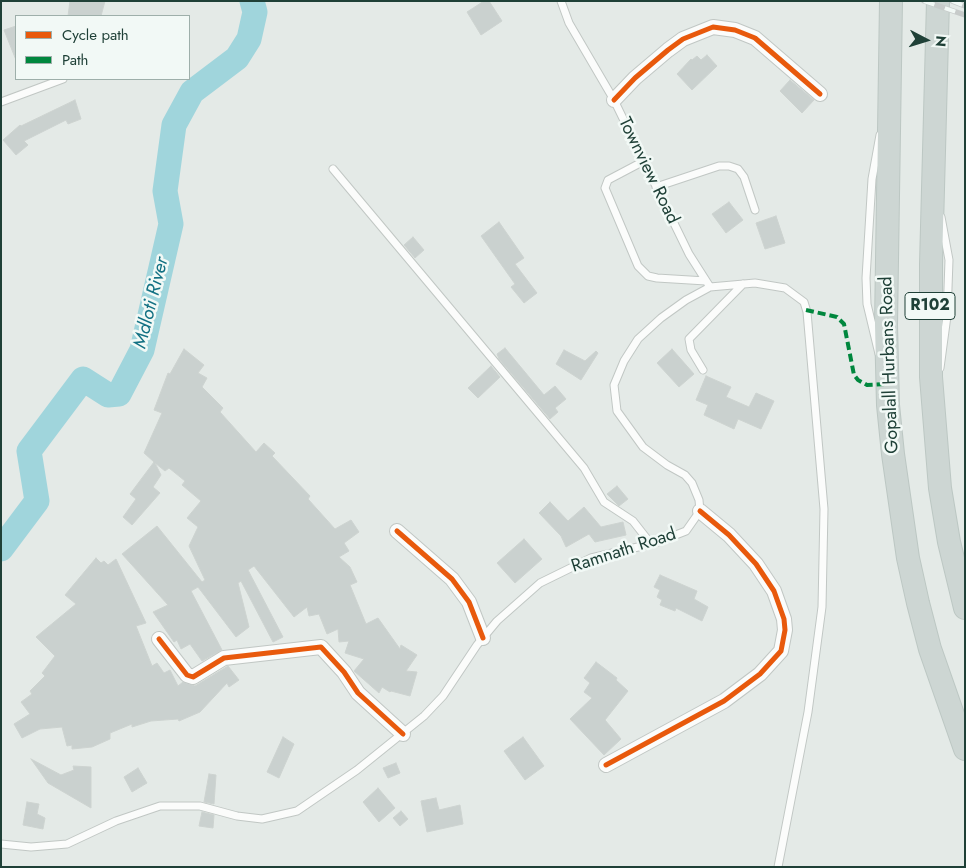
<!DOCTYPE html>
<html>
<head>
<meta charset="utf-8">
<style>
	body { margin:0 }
	#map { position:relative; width:966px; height:868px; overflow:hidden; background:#e4eae7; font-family:Jost,sans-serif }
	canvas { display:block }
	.frame { position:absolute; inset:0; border:2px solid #1f4037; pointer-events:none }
	.legend { position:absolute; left:15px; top:15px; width:175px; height:65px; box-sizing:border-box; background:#f2f9f6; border:1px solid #9eafaa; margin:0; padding:6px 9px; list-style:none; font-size:15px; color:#1f4037 }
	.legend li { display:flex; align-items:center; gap:10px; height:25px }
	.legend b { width:25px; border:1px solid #9eafaa }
	.north { position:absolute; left:901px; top:15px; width:50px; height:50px; -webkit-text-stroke:4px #f2f9f6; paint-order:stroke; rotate:95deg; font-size:14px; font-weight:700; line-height:20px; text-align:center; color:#1f4037 }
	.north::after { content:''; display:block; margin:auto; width:18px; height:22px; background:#1f4037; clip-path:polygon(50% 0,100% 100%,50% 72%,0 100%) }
</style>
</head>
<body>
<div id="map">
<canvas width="966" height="868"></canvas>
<div class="frame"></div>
<ul class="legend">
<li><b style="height:6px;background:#e8590c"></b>Cycle path</li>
<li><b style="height:6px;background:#00873e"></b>Path</li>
</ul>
<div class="north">N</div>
</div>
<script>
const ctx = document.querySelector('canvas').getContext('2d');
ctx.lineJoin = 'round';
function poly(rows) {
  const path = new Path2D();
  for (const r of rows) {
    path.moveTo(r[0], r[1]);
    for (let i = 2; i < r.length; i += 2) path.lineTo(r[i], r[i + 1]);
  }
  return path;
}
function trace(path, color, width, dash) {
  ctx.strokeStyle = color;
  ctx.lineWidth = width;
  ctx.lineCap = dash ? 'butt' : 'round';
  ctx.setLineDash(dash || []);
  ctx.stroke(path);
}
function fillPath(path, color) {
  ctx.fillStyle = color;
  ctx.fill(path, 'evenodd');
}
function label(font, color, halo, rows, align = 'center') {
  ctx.font = font + ' Jost,sans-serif';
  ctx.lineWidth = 5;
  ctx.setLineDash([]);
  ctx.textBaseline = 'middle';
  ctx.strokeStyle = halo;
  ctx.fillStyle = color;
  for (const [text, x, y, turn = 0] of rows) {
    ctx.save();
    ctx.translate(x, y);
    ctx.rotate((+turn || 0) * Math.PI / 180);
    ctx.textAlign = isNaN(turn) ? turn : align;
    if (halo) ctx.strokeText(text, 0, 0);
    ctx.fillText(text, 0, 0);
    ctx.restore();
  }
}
trace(poly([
	[1,549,37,501,29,451,83,379,108,395,119,394,142,350,171,224,165,191,174,125,192,92,237,58,249,39,255,12,252,1]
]), '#a0d5dc', 25);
const building = poly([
	[70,1,105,1,101,16,68,16,70,1],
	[484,1,489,1,502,21,481,35,467,12,484,1],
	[16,26,16,60,4,30,16,26],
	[707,55,717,66,692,90,677,74,691,59,692,60,697,56,701,60,707,55],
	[790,80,814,100,802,113,780,91,790,80],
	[75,100,81,119,68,124,66,120,24,141,28,145,16,155,3,140,20,125,21,126,75,100],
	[729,202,743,220,726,233,712,214,729,202],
	[776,216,785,243,765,249,756,223,776,216],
	[499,222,524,258,515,264,537,293,524,303,511,287,515,284,481,236,499,222],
	[413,237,424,250,415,258,404,245,413,237],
	[505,348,544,395,555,386,566,399,555,408,558,412,550,419,499,359,497,354,505,348],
	[184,349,204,365,198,373,207,378,202,387,223,408,220,412,256,452,264,443,275,453,272,456,310,496,308,499,335,529,351,520,359,532,344,543,349,551,339,557,350,567,357,582,350,585,366,624,378,618,400,649,401,645,417,655,406,671,417,672,410,696,391,691,390,692,382,687,379,693,354,671,364,659,345,653,349,641,339,642,338,629,327,634,319,614,309,616,307,607,294,617,254,566,248,570,283,637,273,642,241,581,238,583,249,627,236,637,198,587,191,591,222,650,202,661,190,644,181,649,177,640,174,642,153,612,168,605,122,554,157,526,202,582,205,580,189,546,198,527,187,518,201,501,182,485,185,481,169,468,165,471,155,463,161,475,153,487,160,493,132,525,123,517,136,499,130,494,154,462,144,453,162,413,154,410,168,373,170,374,184,349],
	[672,349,694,374,679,387,657,363,672,349],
	[564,350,585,361,596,351,598,353,581,380,556,364,564,350],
	[491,366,500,377,478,398,468,388,491,366],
	[706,376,731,387,726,397,749,407,756,393,774,401,761,429,738,419,734,429,704,415,708,405,696,400,706,376],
	[617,486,628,499,619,506,607,494,617,486],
	[550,502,568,521,584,507,601,527,623,522,626,535,595,542,589,534,566,547,561,536,539,513,550,502],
	[524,539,542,559,515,583,497,563,524,539],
	[96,558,101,563,104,561,108,565,116,559,146,623,136,626,152,666,157,663,164,673,170,670,178,686,183,682,195,686,228,666,239,680,229,687,227,683,200,712,179,721,178,719,151,721,132,727,132,724,110,733,110,739,92,747,72,749,72,745,67,746,62,727,40,729,22,738,14,724,30,714,21,702,32,694,30,691,45,676,42,673,55,656,36,637,76,604,65,595,96,558],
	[660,575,697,591,694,599,708,607,702,621,676,608,675,611,660,605,662,600,657,597,660,590,654,587,660,575],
	[596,662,617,678,616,680,628,691,605,720,621,739,604,755,570,719,592,698,584,692,590,683,584,678,596,662],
	[283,737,294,744,279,778,267,772,283,737],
	[523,737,544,766,525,780,504,751,523,737],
	[31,759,61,775,74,770,73,766,91,767,91,808,48,783,31,759],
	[396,763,400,773,388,778,383,768,396,763],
	[138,768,147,783,132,792,124,777,138,768],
	[209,774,216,775,214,804,204,802,209,774],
	[378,788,395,808,379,822,363,802,378,788],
	[436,798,439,810,460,805,463,824,427,832,421,801,436,798],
	[27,802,39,804,37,814,45,818,43,829,23,825,27,802],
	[401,811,408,819,400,826,393,818,401,811],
	[202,812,214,815,213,828,199,826,202,812]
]);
fillPath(building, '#cad1cf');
trace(building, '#cdd3d0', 1);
const service = poly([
	[561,1,569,23,614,100,689,254,710,287],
	[1,102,63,79],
	[644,161,608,180,605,188,638,266,648,276,657,278,706,281],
	[333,169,584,468,604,502,633,521,651,544],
	[656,187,719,166,729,166,738,169,744,177,755,210],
	[879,354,867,304,866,278,872,179,880,135],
	[940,368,947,316,949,260,941,217],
	[703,370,691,350,689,339,743,284],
	[1,844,31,847,67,844,116,821,160,806,200,806,237,816,262,819,297,811,357,770,424,716,443,696,477,645,497,621,540,583,591,558,655,543,686,531,700,511,699,500,692,483,685,475,667,465,643,447,617,411,614,385,624,361,638,339,661,318,686,300,710,287,755,283,785,288,804,302,807,312,824,509,822,607,808,712,778,867]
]);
const minor = poly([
	[614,100,635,78,668,50,683,39,713,27,735,30,755,38,820,94],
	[397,531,452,579,469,602,483,638],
	[159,639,187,675,193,677,224,658,321,647,344,672,358,693,403,734],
	[606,765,724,701,760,674,781,651,785,630,784,619,774,591,756,564,729,535,700,511]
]);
const primary = poly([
	[891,1,886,325,888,405,893,454,908,558,918,603,930,649,965,749],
	[938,1,931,264,931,377,940,488,949,542,965,608]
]);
trace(service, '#c1c7c4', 9);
trace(minor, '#c1c7c4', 16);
trace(primary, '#bcc7c3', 24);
trace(service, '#fbfcfb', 7);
trace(minor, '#fbfcfb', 14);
trace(primary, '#cdd6d3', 22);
const rail = poly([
	[924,1,965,15],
	[952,1,965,6]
]);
trace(rail, '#c7cbca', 5.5);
trace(rail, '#f2f9f6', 4, [11]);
trace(poly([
	[806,310,837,317,844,324,854,375,858,380,867,385,887,384]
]), '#00873e', 4, [8, 4]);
trace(poly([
	[614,100,635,78,668,50,683,39,713,27,735,30,755,38,820,94],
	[397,531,452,579,469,602,483,638],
	[159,639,187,675,193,677,224,658,321,647,344,672,358,693,403,734],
	[606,765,724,701,760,674,781,651,785,630,784,619,774,591,756,564,729,535,700,511]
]), '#e8590c', 5);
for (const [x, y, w] of [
	[930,306,50]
]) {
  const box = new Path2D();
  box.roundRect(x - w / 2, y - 13.5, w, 27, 4);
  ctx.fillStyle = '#f2f9f6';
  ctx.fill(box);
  trace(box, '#1f4037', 1);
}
label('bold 16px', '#1f4037', null, [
	["R102",930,306]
]);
label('18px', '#1f4037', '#f2f9f6', [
	["Townview Road",648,171,64],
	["Gopalall Hurbans Road",890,365,-92],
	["Ramnath Road",624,551,-18]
]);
label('italic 19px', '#137183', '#f2f9f6', [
	["Mdloti River",152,303,-76]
]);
</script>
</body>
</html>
